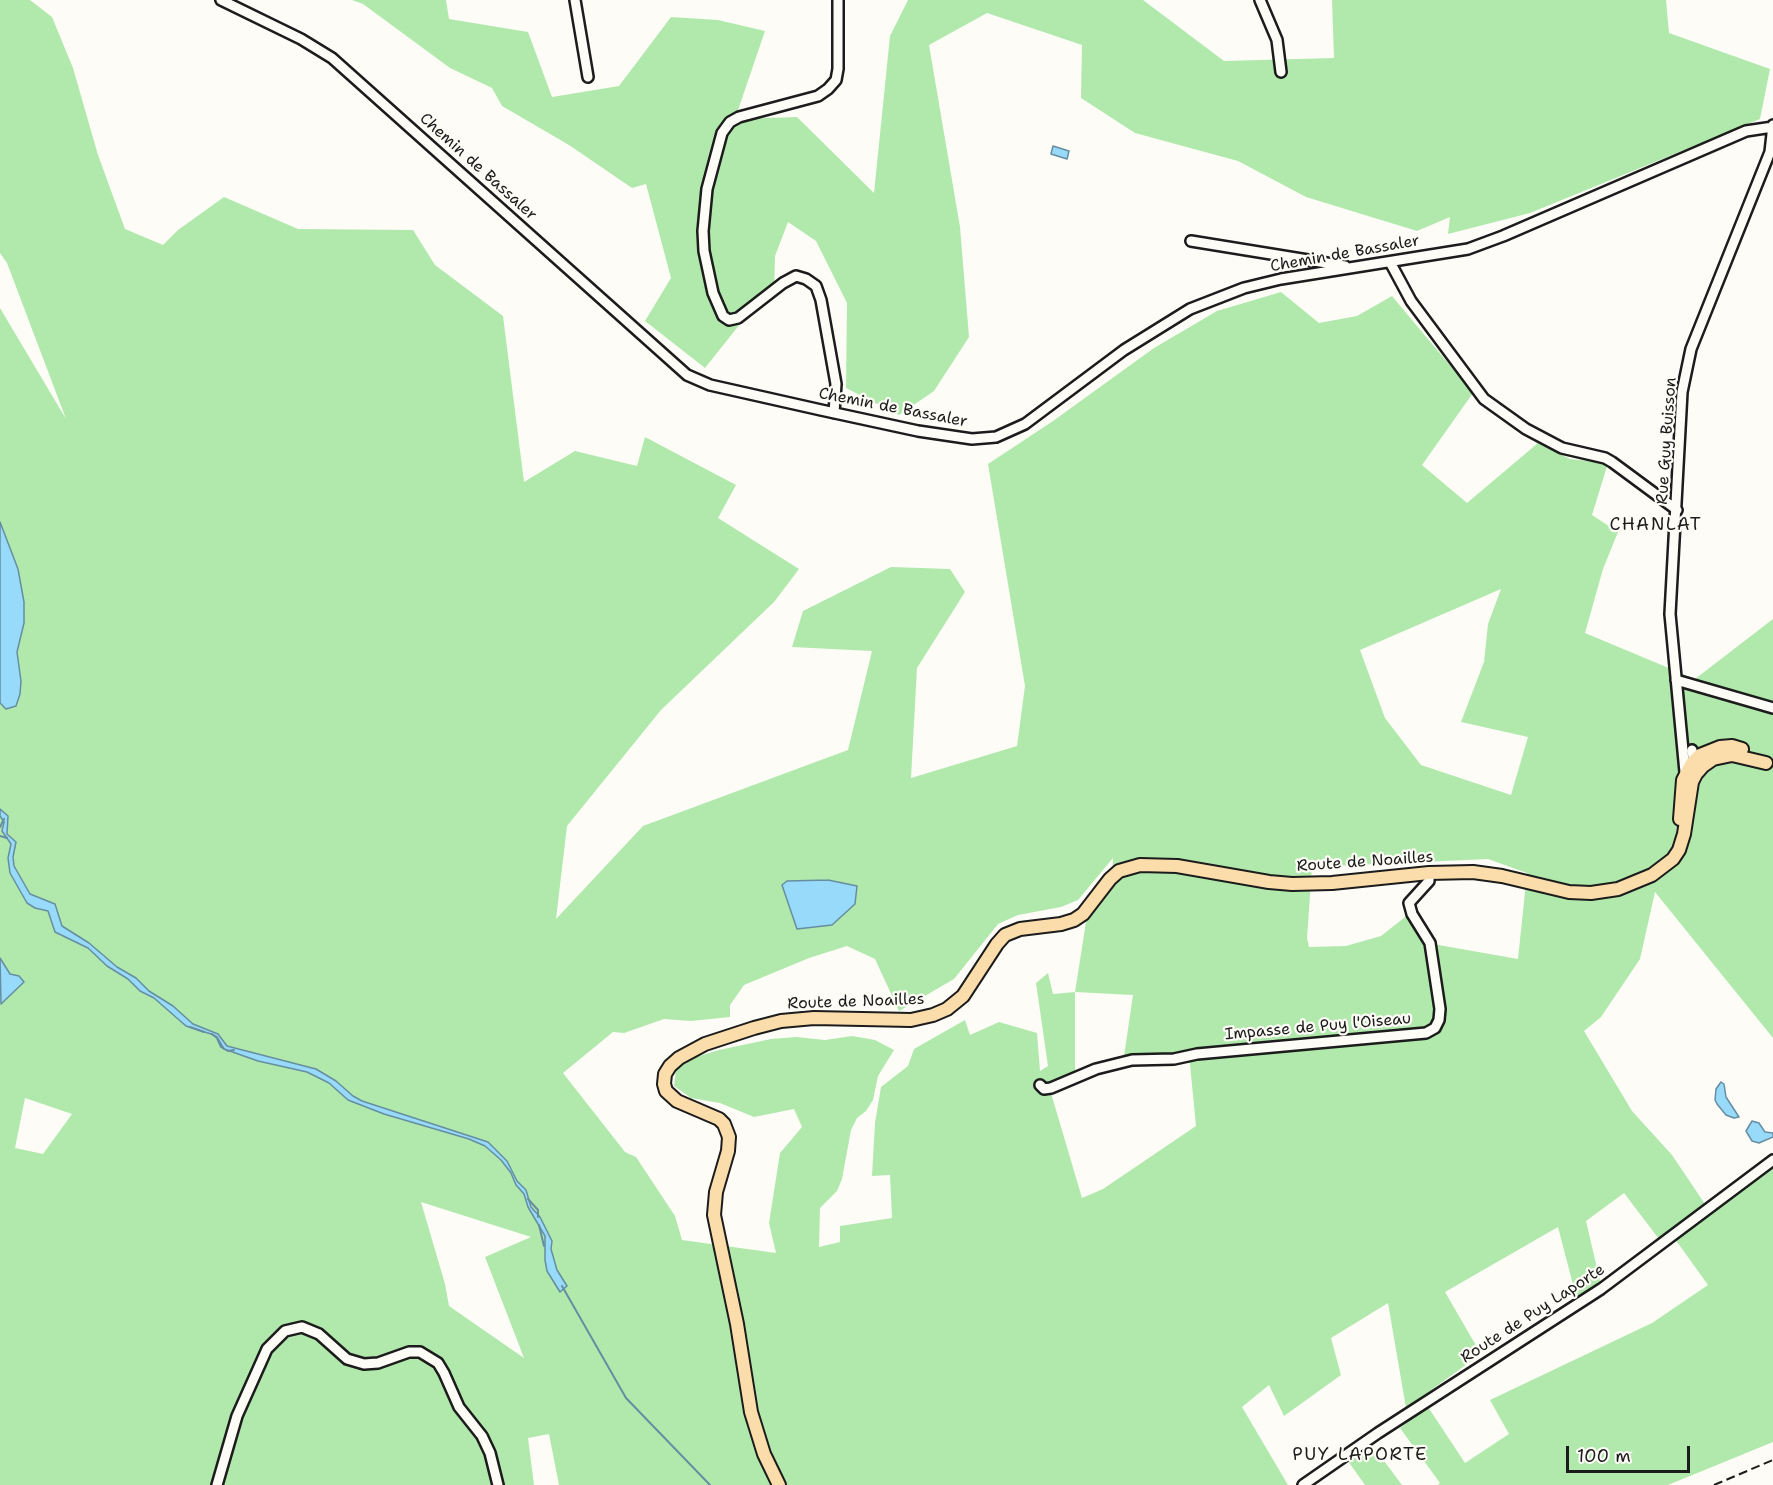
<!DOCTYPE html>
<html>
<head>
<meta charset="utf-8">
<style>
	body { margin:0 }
	#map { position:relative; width:1773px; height:1485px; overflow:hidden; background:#fdfcf7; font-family:"Shantell Sans",sans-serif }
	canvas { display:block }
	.scale { position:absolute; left:1566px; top:1446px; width:124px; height:27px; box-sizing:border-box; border:3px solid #1c1c1c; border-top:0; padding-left:8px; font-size:18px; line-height:21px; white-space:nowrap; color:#1c1c1c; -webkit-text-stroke:4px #fdfcf7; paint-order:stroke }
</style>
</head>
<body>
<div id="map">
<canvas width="1773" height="1485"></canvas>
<div class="scale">100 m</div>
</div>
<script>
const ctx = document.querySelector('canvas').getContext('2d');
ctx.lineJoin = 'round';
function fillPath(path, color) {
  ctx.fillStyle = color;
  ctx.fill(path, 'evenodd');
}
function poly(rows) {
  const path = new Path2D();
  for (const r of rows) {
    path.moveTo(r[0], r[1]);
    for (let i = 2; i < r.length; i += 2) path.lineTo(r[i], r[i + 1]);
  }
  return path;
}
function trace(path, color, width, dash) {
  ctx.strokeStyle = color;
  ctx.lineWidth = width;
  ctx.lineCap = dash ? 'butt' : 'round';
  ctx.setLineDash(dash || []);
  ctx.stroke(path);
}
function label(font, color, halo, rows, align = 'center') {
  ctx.font = font + ' "Shantell Sans",sans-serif';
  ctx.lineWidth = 4.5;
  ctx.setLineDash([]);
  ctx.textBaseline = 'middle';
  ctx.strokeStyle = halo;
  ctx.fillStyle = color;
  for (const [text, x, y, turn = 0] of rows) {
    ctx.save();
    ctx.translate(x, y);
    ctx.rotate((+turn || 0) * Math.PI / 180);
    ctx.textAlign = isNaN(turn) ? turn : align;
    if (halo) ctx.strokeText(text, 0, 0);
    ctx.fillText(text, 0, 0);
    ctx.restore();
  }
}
fillPath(poly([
	[0,0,30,0,52,17,73,68,98,155,125,229,163,245,178,230,224,197,298,229,413,230,435,265,503,316,524,482,575,451,637,466,645,437,736,485,718,518,799,569,774,602,661,710,567,826,556,919,643,826,848,750,872,651,792,647,803,611,891,567,950,569,965,592,917,668,911,778,1017,746,1025,686,988,464,1053,421,1154,348,1217,311,1281,292,1319,323,1357,316,1392,296,1473,393,1422,465,1467,503,1538,443,1570,459,1608,463,1592,515,1618,532,1603,569,1585,633,1695,679,1773,619,1773,1038,1655,892,1640,959,1601,1017,1584,1031,1632,1111,1672,1155,1705,1204,1659,1239,1624,1193,1586,1221,1600,1281,1577,1300,1558,1227,1445,1292,1481,1354,1406,1408,1388,1303,1331,1338,1341,1375,1284,1416,1269,1385,1242,1407,1288,1485,559,1485,549,1434,528,1438,534,1485,0,1485,0,308,66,419,7,263,0,253],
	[1501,589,1488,624,1484,662,1461,722,1528,737,1511,795,1421,765,1385,718,1360,650],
	[1113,858,1112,882,1086,922,1075,992,1053,994,1048,973,1036,983,1048,1066,1040,1071,1037,1033,999,1022,970,1035,965,1020,914,1049,908,1066,881,1087,875,1123,872,1176,890,1175,892,1218,840,1226,840,1242,819,1247,820,1208,837,1191,842,1179,851,1130,857,1118,866,1111,873,1100,878,1076,894,1050,875,1040,852,1036,825,1040,796,1037,771,1039,719,1050,693,1058,676,1069,674,1086,691,1098,720,1103,754,1117,794,1109,802,1127,780,1153,769,1223,776,1253,682,1240,675,1216,636,1157,625,1152,563,1073,613,1032,624,1033,664,1019,691,1021,730,1017,730,1005,744,985,809,958,847,946,875,959,899,1011,954,979,998,924,1018,915,1061,907,1078,900],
	[1488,859,1527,873,1518,959,1433,944,1414,910,1381,936,1346,946,1309,947,1307,938,1312,867],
	[1075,992,1133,995,1124,1056,1189,1054,1196,1126,1103,1189,1082,1198,1051,1093,1075,1083],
	[25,1098,72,1114,43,1154,15,1148],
	[421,1202,531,1237,485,1257,524,1358,449,1306,445,1284],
	[352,0,446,0,449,19,528,32,552,97,619,86,671,17,718,20,765,31,735,119,797,117,874,193,890,36,908,0,1143,0,1224,61,1334,58,1332,0,1666,0,1669,33,1770,69,1760,119,1530,213,1448,234,1450,217,1417,231,1306,197,1238,161,1135,133,1081,98,1082,45,987,13,929,45,960,227,969,337,934,391,899,415,846,388,847,303,816,241,788,222,775,256,774,297,752,309,705,368,645,321,671,278,646,184,632,188,569,145,502,106,492,88,450,68,363,4],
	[1773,1165,1773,1442,1668,1485,1438,1485,1440,1483,1400,1428,1428,1407,1465,1463,1509,1434,1490,1400,1652,1323,1708,1285,1675,1239],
	[1372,1445,1402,1485,1365,1485,1348,1461]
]), '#b1e9ac');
const water = poly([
	[1053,146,1069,151,1067,159,1051,154,1053,146],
	[0,522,18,569,24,602,24,623,17,652,21,681,20,694,16,706,6,709,0,703,0,522],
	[0,809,8,816,7,834,16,842,13,857,14,866,30,894,55,904,62,926,89,943,117,967,136,978,149,991,173,1006,193,1024,218,1034,227,1046,316,1069,336,1081,353,1096,362,1101,488,1142,507,1161,517,1181,526,1190,531,1207,540,1217,552,1241,551,1249,557,1270,567,1286,560,1292,547,1271,545,1260,545,1236,528,1207,524,1194,516,1185,511,1173,501,1160,485,1146,469,1139,384,1114,348,1100,329,1083,307,1072,258,1061,224,1049,217,1037,211,1034,186,1026,154,998,140,991,128,979,107,966,88,948,55,932,48,911,35,908,27,903,10,873,8,858,11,844,2,831,4,822,0,816,0,809],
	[828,880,857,886,855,904,832,925,797,929,782,885,787,881,828,880],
	[0,958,10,974,19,976,24,982,1,1004,0,958],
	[1721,1082,1724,1084,1726,1097,1739,1117,1734,1118,1726,1115,1717,1104,1715,1100,1716,1089,1721,1082],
	[1752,1121,1759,1123,1765,1132,1773,1133,1773,1137,1759,1143,1752,1141,1746,1131,1752,1121]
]);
fillPath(water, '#98dafa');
trace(water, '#668ea1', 1.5);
trace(poly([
	[0,827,4,819],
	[0,836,7,838],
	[190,1027,204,1032],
	[212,1034,217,1038,221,1047,228,1051,234,1050],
	[528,1199,538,1210,538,1217],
	[539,1225,544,1246],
	[562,1286,626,1398,710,1485]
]), '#668ea1', 2);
const minor = poly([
	[221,0,301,39,332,58,687,375,710,385,821,410,918,431,972,439,996,437,1025,424,1124,350,1190,309,1244,288,1281,279,1468,249,1503,236,1746,131,1773,127],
	[575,0,588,77],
	[1260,0,1277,40,1281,72],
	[1191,241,1345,266],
	[1390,262,1411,301,1484,399,1526,429,1562,448,1605,458,1612,462,1677,510],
	[834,413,836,384,821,300,816,286,806,279,796,276,783,283,738,318,729,320,723,316,713,293,704,251,703,231,707,189,722,133,730,122,739,117,818,96,828,89,836,80,838,69,838,0],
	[1676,680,1773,708],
	[1692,750,1694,766],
	[1685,772,1670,614,1682,392,1691,349,1770,152,1773,125],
	[1040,1085,1044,1089,1051,1088,1096,1069,1132,1060,1174,1059,1197,1054,1426,1033,1435,1028,1439,1020,1440,1009,1430,943,1412,914,1409,903,1429,881,1429,873],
	[217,1485,237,1416,267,1349,285,1331,302,1327,319,1334,347,1359,364,1364,378,1363,409,1352,420,1352,438,1363,444,1373,459,1407,482,1436,490,1453,498,1485],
	[1303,1485,1378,1433,1601,1289,1773,1160]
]);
const major = poly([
	[1680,819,1683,780,1692,763,1700,755,1720,747,1732,746,1742,749],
	[779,1485,764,1454,751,1412,737,1324,714,1215,716,1192,728,1151,729,1137,724,1124,719,1119,677,1101,666,1091,664,1084,665,1074,670,1066,679,1058,705,1044,754,1028,781,1021,814,1018,911,1020,933,1015,947,1009,963,996,997,944,1005,935,1020,929,1061,924,1074,920,1083,914,1110,879,1119,871,1140,865,1177,866,1269,882,1292,884,1332,883,1429,873,1473,872,1502,876,1569,892,1591,893,1618,889,1652,875,1673,859,1679,850,1684,834,1692,782,1696,774,1703,766,1713,759,1732,755,1766,763]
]);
trace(minor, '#1c1c1c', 14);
trace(major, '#1c1c1c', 16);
trace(minor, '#fdfcf7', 9);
trace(major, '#faddab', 12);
trace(poly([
	[1714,1485,1773,1460]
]), '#1c1c1c', 2, [9, 4.5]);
label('16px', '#1c1c1c', '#fdfcf7', [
	["Chemin de Bassaler",478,167,42],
	["Chemin de Bassaler",1345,254,-10],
	["Chemin de Bassaler",893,408,11],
	["Rue Guy Buisson",1667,441,-86],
	["Route de Noailles",1365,862,-4],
	["Route de Noailles",856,1002,-2],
	["Impasse de Puy l'Oiseau",1318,1027,-5],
	["Route de Puy Laporte",1533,1314,-33]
]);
ctx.letterSpacing = '1.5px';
label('18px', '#1c1c1c', '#fdfcf7', [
	["CHANLAT",1656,525],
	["PUY LAPORTE",1360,1455]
]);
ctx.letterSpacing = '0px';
</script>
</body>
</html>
